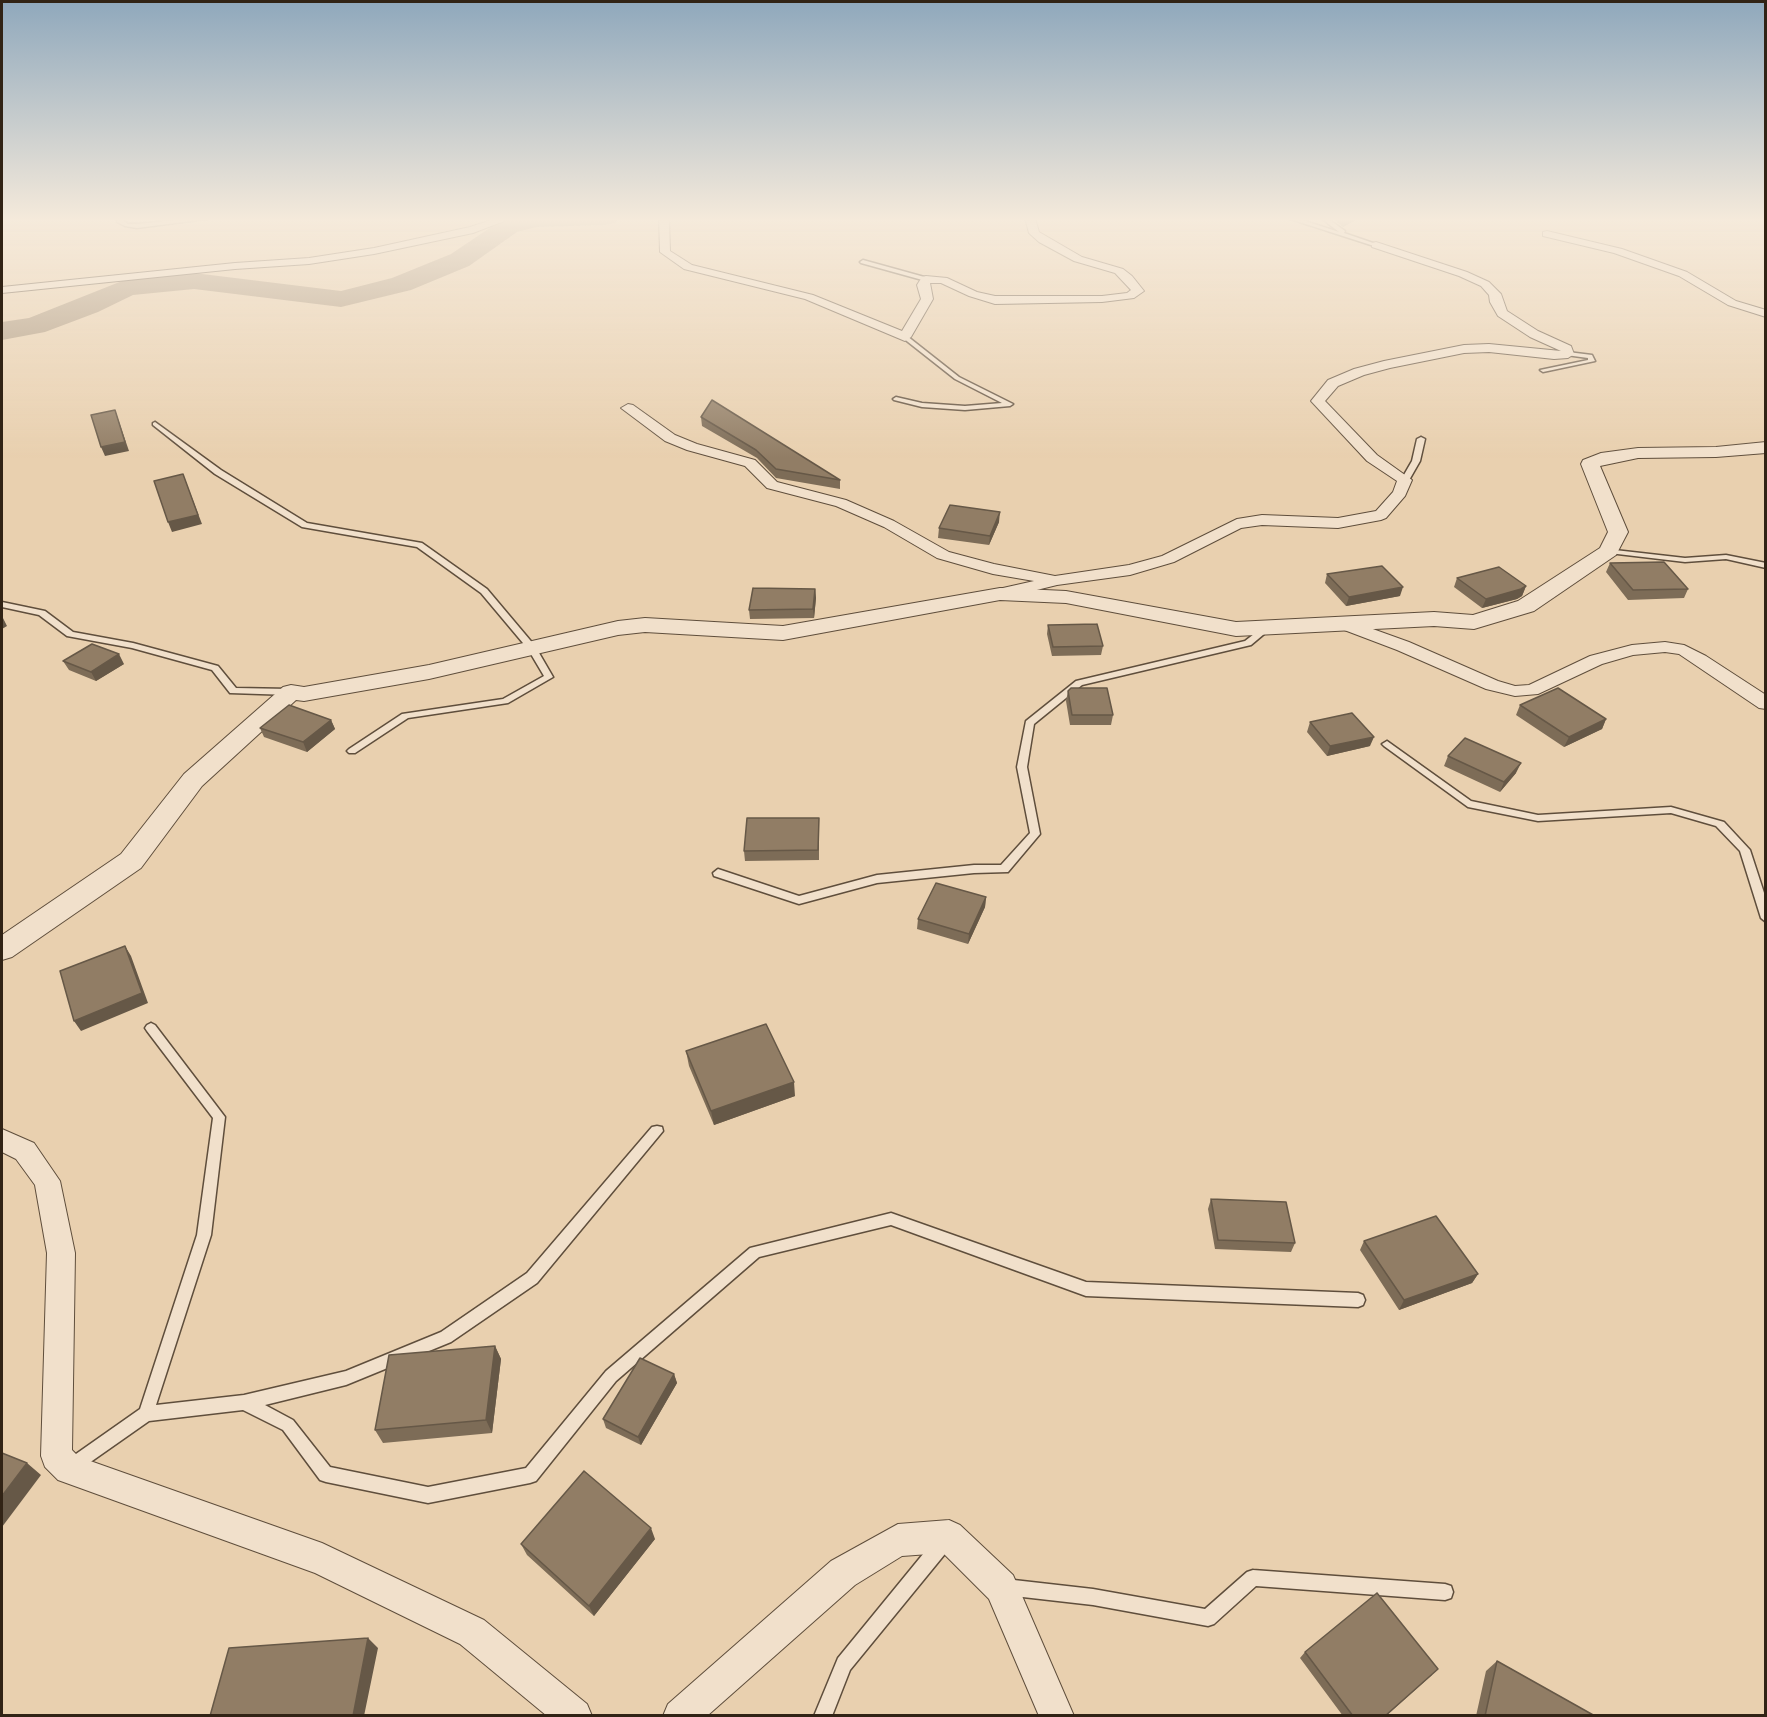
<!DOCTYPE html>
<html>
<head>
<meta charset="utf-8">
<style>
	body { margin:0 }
	#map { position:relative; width:1767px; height:1717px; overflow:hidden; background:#e9d0af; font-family:"IM FELL English",serif }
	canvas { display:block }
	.frame { position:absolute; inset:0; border:3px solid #312315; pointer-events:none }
</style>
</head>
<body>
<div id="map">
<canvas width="1767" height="1717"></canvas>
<div class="frame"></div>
</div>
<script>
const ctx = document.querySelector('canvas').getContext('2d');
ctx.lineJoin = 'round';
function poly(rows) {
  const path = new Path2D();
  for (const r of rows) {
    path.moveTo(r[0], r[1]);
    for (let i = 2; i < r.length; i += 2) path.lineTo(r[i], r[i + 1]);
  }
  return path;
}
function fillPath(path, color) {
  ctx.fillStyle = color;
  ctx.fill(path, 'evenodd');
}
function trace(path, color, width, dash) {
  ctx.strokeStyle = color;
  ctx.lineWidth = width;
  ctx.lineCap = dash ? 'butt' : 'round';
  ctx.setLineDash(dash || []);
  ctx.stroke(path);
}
fillPath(poly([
	[618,218,615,223,606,225,537,227,517,232,469,266,411,290,341,307,194,289,133,295,98,312,45,332,2,340,2,322,29,318,127,279,194,273,341,291,392,278,451,254,500,221,512,218,618,218]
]), '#aa957b');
const service = poly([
	[117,218,123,218,122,220,128,224,137,224,196,218,214,218,137,228,125,226,117,222,117,218],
	[1287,218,1296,218,1339,232,1321,218,1327,218,1345,231,1344,233,1379,245,1374,246,1287,218],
	[863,260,928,278,929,279,926,281,861,263,860,262,863,260],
	[903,336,907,336,959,377,1013,404,1010,406,965,410,922,407,894,400,893,399,896,397,922,403,965,406,1002,403,955,379,903,338,903,336],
	[1568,352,1592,355,1595,361,1543,372,1540,370,1588,360,1588,358,1566,355,1566,353,1568,352],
	[155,422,221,470,307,523,422,543,487,589,535,646,553,677,508,703,408,718,355,753,349,753,347,751,349,749,402,714,503,699,544,676,528,649,481,593,417,547,302,527,215,474,153,425,153,423,155,422],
	[1421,437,1425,439,1420,461,1408,482,1402,482,1401,480,1412,461,1417,439,1421,437],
	[1606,549,1685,558,1726,555,1766,563,1766,568,1726,559,1685,562,1609,553,1606,553,1606,549],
	[2,602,45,611,73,632,133,643,218,666,236,688,290,689,295,692,290,695,230,693,212,670,132,648,67,636,39,615,2,607,2,602],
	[1267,624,1270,625,1270,629,1251,645,1082,685,1034,724,1027,767,1040,834,1008,872,974,873,877,883,799,904,714,876,713,873,718,869,799,896,877,875,974,865,1001,865,1030,833,1017,767,1026,721,1076,681,1245,641,1267,624],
	[1387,741,1471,801,1538,815,1671,807,1724,822,1750,850,1766,899,1766,922,1761,918,1740,851,1716,826,1671,813,1538,821,1468,807,1384,746,1382,744,1387,741],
	[151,1023,155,1025,225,1117,211,1235,156,1405,244,1395,346,1371,441,1332,527,1273,652,1127,657,1126,662,1127,663,1131,537,1283,451,1342,346,1385,265,1405,293,1420,330,1467,428,1487,526,1468,606,1371,750,1248,891,1213,1086,1282,1358,1293,1363,1295,1365,1300,1363,1305,1358,1307,1086,1296,891,1225,759,1257,616,1381,536,1481,530,1483,428,1503,326,1482,320,1480,283,1430,243,1410,149,1421,72,1475,66,1473,64,1467,66,1461,140,1409,197,1235,213,1118,147,1031,145,1028,147,1025,151,1023],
	[943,1535,949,1537,951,1543,949,1549,850,1670,832,1716,814,1716,838,1658,937,1537,943,1535],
	[1253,1570,1445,1584,1451,1586,1453,1592,1451,1598,1445,1600,1256,1586,1214,1624,1208,1626,1093,1605,1005,1595,999,1593,997,1587,999,1581,1005,1579,1093,1589,1205,1609,1247,1572,1253,1570]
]);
const minor = poly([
	[497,218,512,218,473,233,374,254,309,264,235,269,2,293,2,287,235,263,309,258,374,248,470,227,497,218],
	[659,218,669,218,670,251,692,265,813,295,902,331,921,299,917,285,922,277,926,276,947,278,977,292,995,296,1102,296,1127,293,1131,290,1115,273,1074,261,1039,242,1029,233,1025,218,1035,218,1039,232,1082,257,1123,269,1132,276,1144,291,1134,298,1102,302,995,304,969,296,941,283,930,283,933,299,911,337,905,341,805,299,684,269,660,252,659,218],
	[1547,231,1622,249,1687,272,1736,301,1766,310,1766,317,1728,305,1679,276,1614,253,1543,236,1543,232,1547,231],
	[1376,242,1467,272,1489,282,1501,294,1507,311,1538,331,1571,346,1574,354,1568,358,1554,359,1489,352,1464,353,1390,368,1364,375,1338,386,1325,401,1377,455,1412,480,1405,496,1386,518,1381,520,1338,528,1262,525,1241,528,1174,562,1130,575,1057,585,1000,599,994,598,992,594,994,590,1034,581,993,574,937,558,884,527,836,506,767,488,745,466,687,450,665,441,621,408,628,404,633,405,675,435,697,444,755,460,777,482,846,500,894,521,949,552,994,564,1055,576,1129,565,1162,556,1237,519,1262,515,1338,518,1376,511,1393,492,1397,481,1367,461,1311,401,1328,380,1354,369,1384,361,1464,345,1489,344,1561,351,1530,337,1498,316,1490,302,1489,295,1481,286,1459,276,1372,247,1372,243,1376,242],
	[1345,619,1409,642,1498,681,1515,686,1529,685,1590,656,1632,645,1665,642,1684,645,1706,656,1766,695,1766,709,1759,708,1679,654,1665,652,1633,655,1602,664,1538,694,1515,696,1486,689,1397,650,1339,628,1336,624,1339,620,1345,619],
	[2,1129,34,1143,60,1181,75,1253,72,1450,79,1457,322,1543,484,1620,587,1704,592,1716,547,1716,460,1644,315,1573,58,1480,45,1467,41,1456,47,1253,35,1185,16,1159,2,1152,2,1129],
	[949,1520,960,1525,1013,1575,1074,1716,1039,1716,989,1599,943,1553,902,1556,855,1585,707,1716,663,1716,668,1704,831,1561,898,1524,949,1520]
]);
const tertiary = poly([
	[1766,442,1766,453,1716,457,1638,458,1600,466,1628,532,1616,555,1534,611,1474,629,1434,626,1236,636,1066,603,1000,600,783,640,645,632,618,635,429,679,304,701,296,700,202,786,141,868,12,957,2,960,2,935,121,854,184,774,283,687,291,685,304,687,429,665,618,621,645,618,783,626,1000,588,1066,591,1236,622,1434,612,1473,615,1518,601,1600,548,1608,532,1581,464,1583,460,1601,453,1638,448,1716,447,1766,442]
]);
trace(service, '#5f4e3c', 3);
trace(minor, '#5f4e3c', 2);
trace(tertiary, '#5f4e3c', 2);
fillPath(service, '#f1e0cb');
fillPath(minor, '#f1e0cb');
fillPath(tertiary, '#f1e0cb');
fillPath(poly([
	[1332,218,1359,218,1343,227],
	[701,417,840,480,840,489,776,478,757,458,702,426],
	[999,522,989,545,938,538,939,528],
	[1610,563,1688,589,1684,598,1628,600,1606,572],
	[1327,574,1400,596,1346,606,1325,583],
	[1457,578,1526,586,1522,596,1517,599,1482,608,1454,587],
	[815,589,816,598,814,618,750,619,749,610],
	[1048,625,1103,646,1101,655,1052,656,1047,634],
	[63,661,124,664,96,681,69,670],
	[1068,691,1113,715,1111,725,1070,725,1066,701],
	[1520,705,1606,719,1602,729,1564,747,1516,715],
	[331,720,335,729,307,752,264,737,260,728],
	[1310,722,1370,746,1327,756,1307,732],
	[1448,756,1516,773,1500,792,1444,766],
	[819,818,819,860,745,861,744,851],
	[986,897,985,907,968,944,917,929,918,919],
	[686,1051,795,1096,714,1125,689,1066],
	[1211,1199,1295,1243,1291,1252,1215,1249,1208,1209],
	[1364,1241,1478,1274,1472,1283,1399,1310,1360,1250],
	[495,1346,501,1359,492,1433,383,1443,375,1430],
	[674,1374,677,1383,641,1445,606,1428,603,1419],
	[655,1539,594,1616,527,1555,521,1544],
	[1305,1652,1432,1675,1386,1716,1343,1716,1300,1658],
	[1497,1661,1595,1716,1476,1716,1486,1671]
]), '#7d6c57');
fillPath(poly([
	[1350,218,1359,218,1343,227,1344,221],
	[115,410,129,451,105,456,101,447],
	[183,474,202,524,172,532,168,522],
	[1000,512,999,522,989,545,990,536],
	[1526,586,1522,596,1517,599,1482,608,1486,599],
	[1403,587,1400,596,1346,606,1349,597],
	[815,589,816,598,814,618,813,609],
	[2,616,7,626,2,629],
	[119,654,124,664,96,681,91,672],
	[1606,719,1602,729,1564,747,1569,737],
	[331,720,335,729,307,752,303,742],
	[1374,737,1370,746,1327,756,1330,746],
	[1521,763,1516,773,1500,792,1504,782],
	[986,897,985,907,968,944,969,934],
	[125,946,131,956,148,1003,81,1031,74,1021],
	[794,1082,795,1096,714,1125,711,1111],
	[1478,1274,1472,1283,1399,1310,1404,1300],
	[495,1346,501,1359,492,1433,486,1420],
	[674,1374,677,1383,641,1445,638,1437],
	[27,1463,41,1475,2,1527,2,1496],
	[651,1528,655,1539,594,1616,589,1606],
	[368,1638,378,1648,364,1716,353,1716]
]), '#665847');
const building = poly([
	[1340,218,1350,218,1344,221,1340,218],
	[712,400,840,480,776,469,756,450,701,417,712,400],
	[115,410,125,442,101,447,91,415,115,410],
	[183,474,198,515,168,522,154,481,183,474],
	[950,505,1000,512,990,536,939,528,950,505],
	[1664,562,1688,589,1633,590,1610,563,1664,562],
	[1382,566,1403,587,1349,597,1327,574,1382,566],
	[1499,567,1526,586,1521,589,1486,599,1457,578,1499,567],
	[753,588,815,589,813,609,749,610,753,588],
	[1097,624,1103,646,1053,647,1048,625,1097,624],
	[92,644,119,654,91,672,63,661,92,644],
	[1071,688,1107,688,1113,715,1072,715,1068,691,1071,688],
	[1558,688,1606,719,1569,737,1520,705,1558,688],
	[289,705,331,720,303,742,260,728,289,705],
	[1352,713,1374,737,1330,746,1310,722,1352,713],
	[1465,738,1521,763,1504,782,1448,756,1465,738],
	[747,818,819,818,818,850,744,851,747,818],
	[936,883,986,897,969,934,918,919,936,883],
	[125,946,142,993,74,1021,60,971,125,946],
	[766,1024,794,1082,711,1111,686,1051,766,1024],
	[1211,1199,1286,1202,1295,1243,1218,1240,1211,1199],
	[1436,1216,1478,1274,1404,1300,1364,1241,1436,1216],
	[495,1346,486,1420,375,1430,389,1355,495,1346],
	[640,1358,674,1374,638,1437,603,1419,640,1358],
	[2,1453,27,1463,2,1496,2,1453],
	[584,1471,651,1528,589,1606,521,1544,584,1471],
	[1377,1593,1438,1669,1385,1716,1353,1716,1305,1652,1377,1593],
	[368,1638,353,1716,210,1716,229,1648,368,1638],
	[1497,1661,1595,1716,1485,1716,1497,1661]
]);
fillPath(building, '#917d65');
trace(building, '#665847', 1.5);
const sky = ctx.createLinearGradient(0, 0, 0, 458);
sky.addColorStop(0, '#8fa8bc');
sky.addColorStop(0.48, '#f5eadb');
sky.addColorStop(1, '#f5eadb00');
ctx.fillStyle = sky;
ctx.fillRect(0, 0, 1767, 458);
</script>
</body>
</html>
